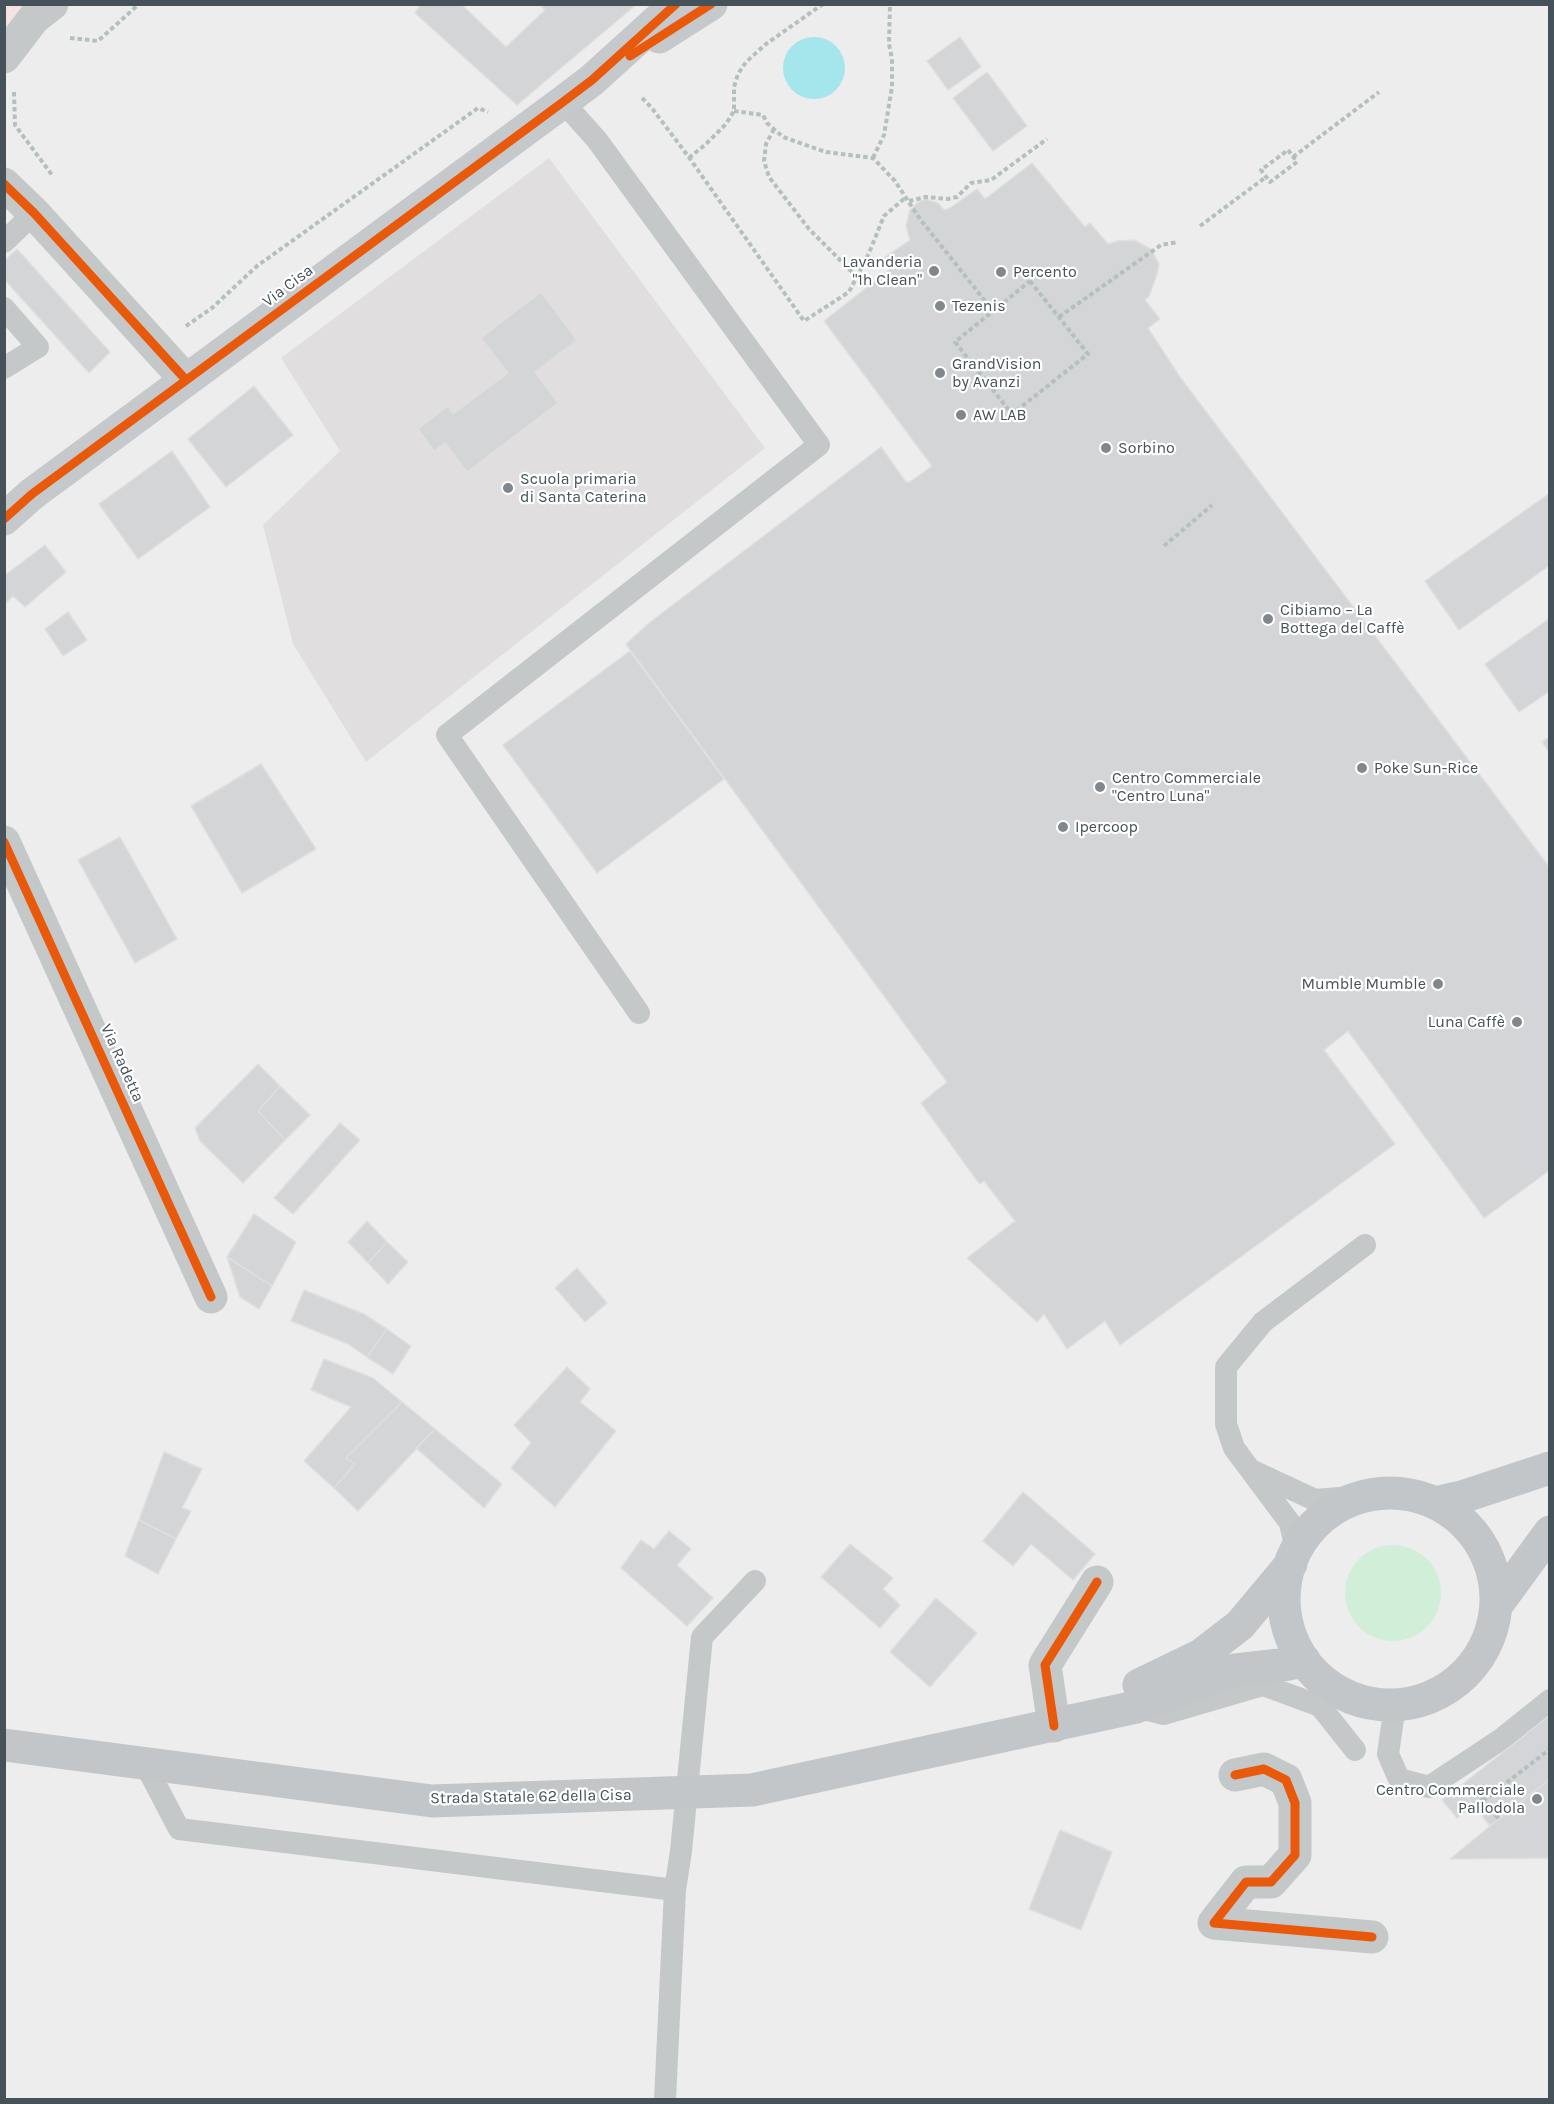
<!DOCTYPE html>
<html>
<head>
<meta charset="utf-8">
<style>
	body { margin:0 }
	#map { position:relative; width:1554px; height:2104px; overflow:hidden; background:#eeeded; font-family:Karla,sans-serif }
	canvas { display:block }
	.frame { position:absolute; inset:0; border:6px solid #455259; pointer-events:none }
</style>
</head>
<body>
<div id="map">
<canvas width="1554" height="2104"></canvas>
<div class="frame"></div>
</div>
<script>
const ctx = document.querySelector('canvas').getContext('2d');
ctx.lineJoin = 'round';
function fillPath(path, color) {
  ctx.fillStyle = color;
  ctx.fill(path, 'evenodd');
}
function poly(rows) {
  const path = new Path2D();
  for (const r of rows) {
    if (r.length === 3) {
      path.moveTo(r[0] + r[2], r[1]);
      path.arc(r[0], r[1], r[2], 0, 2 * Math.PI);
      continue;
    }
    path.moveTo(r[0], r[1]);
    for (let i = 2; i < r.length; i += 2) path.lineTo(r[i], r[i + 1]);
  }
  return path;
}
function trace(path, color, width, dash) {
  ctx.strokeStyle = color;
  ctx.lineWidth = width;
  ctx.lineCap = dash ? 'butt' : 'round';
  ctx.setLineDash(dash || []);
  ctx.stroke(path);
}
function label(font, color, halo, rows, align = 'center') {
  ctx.font = font + ' Karla,sans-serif';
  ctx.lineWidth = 4.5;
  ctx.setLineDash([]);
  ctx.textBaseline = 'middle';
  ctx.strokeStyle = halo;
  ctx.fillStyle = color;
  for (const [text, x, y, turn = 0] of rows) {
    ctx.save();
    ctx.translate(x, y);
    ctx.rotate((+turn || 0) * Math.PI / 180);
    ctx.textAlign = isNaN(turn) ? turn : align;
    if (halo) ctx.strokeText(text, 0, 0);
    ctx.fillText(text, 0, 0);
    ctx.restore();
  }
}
fillPath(poly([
	[549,158,765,448,366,762,293,644,263,525,340,451,281,358]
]), '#e0dedf');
fillPath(poly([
	[5,5,34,5,5,32]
]), '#f5e3e4');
fillPath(poly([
	[1393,1593,48]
]), '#d1eed9');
fillPath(poly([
	[814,68,31]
]), '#a5e5ec');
const building = poly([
	[421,4,461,4,506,47,545,10,539,4,637,4,517,105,415,13,421,4],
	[960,37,981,67,948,90,927,61,960,37],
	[987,72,1027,126,993,151,953,98,987,72],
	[1032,163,1085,227,1090,223,1108,244,1118,241,1134,240,1151,249,1159,264,1157,274,1149,296,1145,300,1160,319,1148,328,1180,377,1550,868,1550,1170,1484,1218,1348,1031,1324,1050,1395,1144,1120,1345,1105,1321,1067,1349,1044,1314,1037,1322,967,1258,1015,1221,984,1181,980,1184,978,1182,921,1103,947,1082,626,644,649,623,881,447,906,482,910,482,932,466,824,321,889,270,881,260,910,240,906,226,910,210,917,203,925,199,938,203,944,210,950,208,977,189,985,199,1032,163],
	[17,249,110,352,89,373,4,279,4,261,17,249],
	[541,292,577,340,535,372,558,403,467,472,445,443,434,451,418,429,448,406,453,414,508,373,481,338,541,292],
	[254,386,293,435,226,487,188,439,254,386],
	[172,451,210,507,138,559,99,504,172,451],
	[1550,493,1550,565,1459,630,1425,581,1550,493],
	[45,545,66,572,25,607,13,596,4,605,4,576,45,545],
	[68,612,87,640,63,656,45,629,68,612],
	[1550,618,1550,691,1519,712,1485,664,1550,618],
	[630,651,724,779,597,873,503,745,630,651],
	[1550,737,1550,753,1542,742,1550,737],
	[261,764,316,849,242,893,191,806,261,764],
	[120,837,177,939,135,963,78,860,120,837],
	[258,1064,280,1086,258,1111,285,1140,243,1183,200,1141,195,1128,258,1064],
	[280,1086,310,1115,285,1140,258,1111,280,1086],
	[340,1123,360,1140,293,1214,274,1198,340,1123],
	[254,1214,296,1242,272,1286,227,1257,254,1214],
	[367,1221,387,1242,368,1263,348,1242,367,1221],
	[387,1242,408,1262,388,1284,368,1263,387,1242],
	[227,1257,272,1286,259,1309,240,1297,227,1257],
	[577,1268,607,1303,585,1322,555,1288,577,1268],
	[304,1290,364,1314,387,1329,367,1357,348,1344,291,1321,304,1290],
	[387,1329,411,1346,393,1374,367,1357,387,1329],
	[324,1359,373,1378,402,1402,346,1458,355,1464,334,1488,304,1461,351,1407,311,1390,324,1359],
	[567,1367,590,1389,580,1402,616,1431,555,1507,511,1468,531,1443,514,1425,567,1367],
	[402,1402,435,1429,358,1511,334,1488,355,1464,346,1458,402,1402],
	[435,1429,502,1484,484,1508,416,1448,435,1429],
	[164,1452,202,1469,182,1508,191,1511,176,1539,139,1520,164,1452],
	[1023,1492,1095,1554,1073,1580,1031,1544,1013,1566,983,1541,1023,1492],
	[139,1520,176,1539,158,1574,125,1556,139,1520],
	[669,1531,691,1549,677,1565,713,1598,687,1626,621,1568,641,1540,654,1549,669,1531],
	[850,1544,893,1578,883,1589,900,1605,880,1628,821,1577,850,1544],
	[936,1598,977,1633,930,1687,890,1652,936,1598],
	[1550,1715,1550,1779,1490,1826,1459,1787,1550,1715],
	[1550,1779,1550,1858,1450,1859,1490,1826,1550,1779],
	[1459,1787,1473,1805,1457,1818,1442,1800,1459,1787],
	[1060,1830,1112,1852,1081,1930,1029,1909,1060,1830]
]);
fillPath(building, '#d4d5d6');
trace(building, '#dfdfe0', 1.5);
trace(poly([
	[70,38,98,41,139,4],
	[14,92,15,125,52,175],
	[642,98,651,107,688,156,804,321,849,292,869,253,884,216,906,197],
	[734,111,763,115,767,123,783,137,826,152,873,158,895,181,920,219,993,311],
	[774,129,766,144,764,161,769,177,809,229,856,276],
	[1288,150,1297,162,1270,182,1261,170,1288,150],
	[1293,157,1379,92],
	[689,158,706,144,726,124,734,111,734,87,738,74,746,62,766,44,823,4],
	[873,158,884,135,892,87,892,59,889,44,890,4],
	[909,201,926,197,948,199,957,197,971,183,991,180,1047,139],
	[1200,226,1266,177],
	[1030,281,1088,354,1012,414,955,342,1030,281],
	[1059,317,1161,245,1178,242],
	[186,326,212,308,257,266,478,108,488,112],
	[1164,546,1212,505],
	[1476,1792,1499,1819],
	[1483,1801,1550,1749]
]), '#b3c1bb', 4, [4.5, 3]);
trace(poly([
	[563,102,597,140,819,445,447,735,639,1013],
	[4,242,34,213],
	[4,308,38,347,4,368],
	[1253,1471,1315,1500,1364,1496],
	[1296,1550,1290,1523,1234,1448,1226,1424,1226,1367,1263,1322,1365,1245],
	[1395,1705,1388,1754,1399,1779,1429,1787,1500,1740,1550,1700],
	[1136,1707,1164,1714,1263,1685,1320,1706,1355,1750],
	[145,1764,179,1829,675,1890],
	[665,2100,675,1890,681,1851,702,1637,755,1581]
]), '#c4c8c9', 22);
trace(poly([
	[4,57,34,18,52,4],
	[4,184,34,213,186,380],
	[4,842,211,1297],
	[1054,1726,1045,1665,1097,1582],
	[1235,1775,1264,1769,1286,1780,1295,1803,1295,1855,1271,1882,1246,1882,1214,1923,1372,1937]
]), '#c4c8c9', 33);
trace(poly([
	[659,37,711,4],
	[4,519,32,494,563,102,592,80,676,4]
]), '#c5c9cc', 33);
trace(poly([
	[1390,1599,106],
	[1435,1503,1465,1496,1550,1468],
	[1496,1606,1550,1532],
	[1139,1685,1201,1655,1240,1625,1291,1564],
	[4,1745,432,1801,752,1790,1136,1707,1235,1670,1289,1664,1304,1660]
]), '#c2c6c8', 33);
trace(poly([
	[630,56,711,4],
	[4,184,34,213,186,380],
	[4,519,32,494,563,102,592,80,676,4],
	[4,842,211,1297],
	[1054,1726,1045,1665,1097,1582],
	[1235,1775,1264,1769,1286,1780,1295,1803,1295,1855,1271,1882,1246,1882,1214,1923,1372,1937]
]), '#e8590c', 9);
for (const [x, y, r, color] of [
	[934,271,6,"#80888d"],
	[1001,272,6,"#80888d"],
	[940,306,6,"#80888d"],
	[940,373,6,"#80888d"],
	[961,415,6,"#80888d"],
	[1106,448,6,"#80888d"],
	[508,488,6,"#80888d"],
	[1268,619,6,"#80888d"],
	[1362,768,6,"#80888d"],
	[1100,787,6,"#80888d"],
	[1063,827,6,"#80888d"],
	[1438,984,6,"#80888d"],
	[1517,1022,6,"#80888d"],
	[1537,1799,6,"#80888d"]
]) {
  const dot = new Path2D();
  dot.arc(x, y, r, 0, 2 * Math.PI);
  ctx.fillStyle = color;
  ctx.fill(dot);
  trace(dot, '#fff', 2);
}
label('16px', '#455259', '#fff', [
	["Lavanderia",922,262,"right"],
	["\"1h Clean\"",922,280,"right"],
	["Percento",1013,272],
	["Tezenis",952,306],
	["GrandVision",952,364],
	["by Avanzi",952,382],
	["AW LAB",973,415],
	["Sorbino",1118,448],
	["Scuola primaria",520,479],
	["di Santa Caterina",520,497],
	["Cibiamo – La",1280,610],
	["Bottega del Caffè",1280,628],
	["Poke Sun-Rice",1374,768],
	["Centro Commerciale",1112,778],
	["\"Centro Luna\"",1112,796],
	["Ipercoop",1075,827],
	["Mumble Mumble",1426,984,"right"],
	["Luna Caffè",1505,1022,"right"],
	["Centro Commerciale",1525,1790,"right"],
	["Pallodola",1525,1808,"right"]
], 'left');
label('16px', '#455259', '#fff', [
	["Via Cisa",288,286,-37],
	["Via Radetta",122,1063,66],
	["Strada Statale 62 della Cisa",531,1797,-1]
]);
</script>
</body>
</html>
